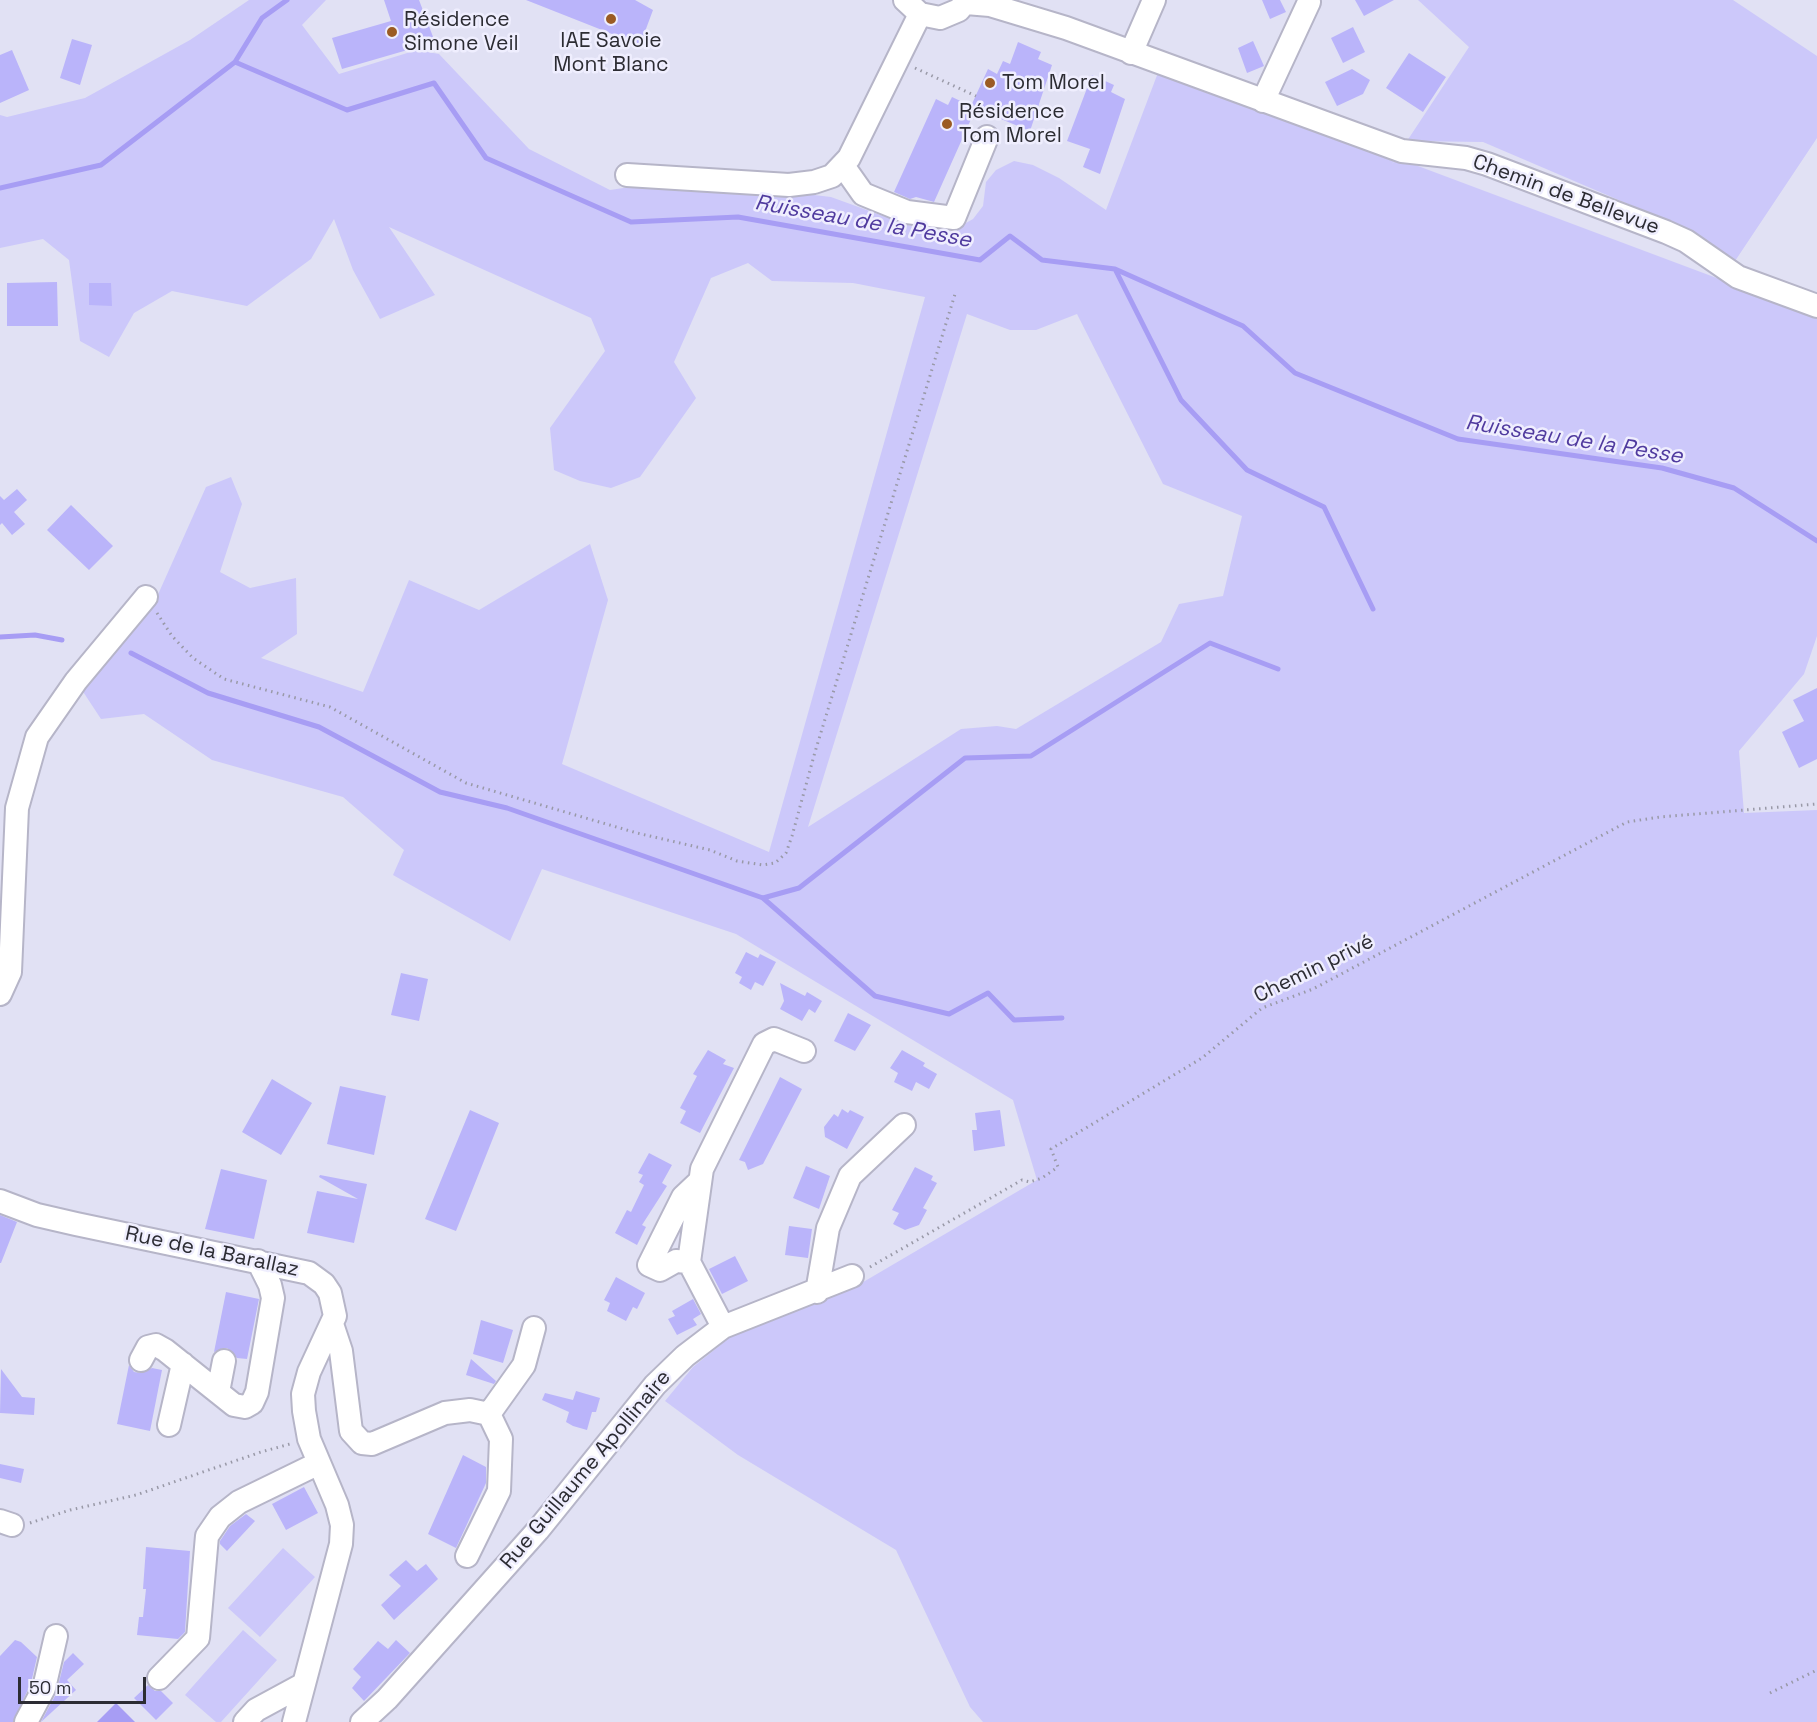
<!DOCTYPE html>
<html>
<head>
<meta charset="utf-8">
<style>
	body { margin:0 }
	#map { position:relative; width:1817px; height:1722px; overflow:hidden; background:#e1e1f4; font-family:"Space Grotesk",sans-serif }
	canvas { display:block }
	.scale { position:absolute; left:18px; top:1677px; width:128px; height:27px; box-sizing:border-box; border:3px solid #2c2c33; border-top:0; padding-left:8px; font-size:18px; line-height:21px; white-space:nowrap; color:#2c2c33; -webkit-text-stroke:4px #efeefe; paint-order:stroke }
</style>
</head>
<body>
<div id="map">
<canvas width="1817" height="1722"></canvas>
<div class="scale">50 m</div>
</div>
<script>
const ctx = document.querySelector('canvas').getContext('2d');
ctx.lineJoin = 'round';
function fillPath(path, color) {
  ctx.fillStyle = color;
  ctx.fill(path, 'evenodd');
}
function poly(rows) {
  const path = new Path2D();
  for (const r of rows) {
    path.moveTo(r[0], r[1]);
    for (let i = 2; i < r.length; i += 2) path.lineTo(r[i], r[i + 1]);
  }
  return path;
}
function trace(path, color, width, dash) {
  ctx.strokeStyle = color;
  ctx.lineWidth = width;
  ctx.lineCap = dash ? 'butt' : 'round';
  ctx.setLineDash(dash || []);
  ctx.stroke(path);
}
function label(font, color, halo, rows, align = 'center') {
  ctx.font = font + ' "Space Grotesk",sans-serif';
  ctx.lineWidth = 5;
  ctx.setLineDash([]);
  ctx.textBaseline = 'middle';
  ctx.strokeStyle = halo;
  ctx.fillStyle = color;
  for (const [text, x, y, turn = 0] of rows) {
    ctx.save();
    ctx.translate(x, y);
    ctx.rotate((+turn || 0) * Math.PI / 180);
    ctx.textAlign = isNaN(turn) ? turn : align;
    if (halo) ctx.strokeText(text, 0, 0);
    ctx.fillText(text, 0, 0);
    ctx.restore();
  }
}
fillPath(poly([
	[249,0,326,0,302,25,339,74,417,50,439,54,529,149,610,190,657,183,738,186,831,197,941,237,973,219,983,206,986,182,996,170,1014,161,1033,165,1059,178,1106,210,1159,70,1396,158,1392,164,1397,158,1426,169,1738,286,1737,291,1740,286,1817,306,1817,636,1804,674,1739,751,1744,813,1817,810,1817,1722,983,1722,970,1707,896,1550,738,1455,665,1401,693,1367,734,1334,865,1281,1037,1180,1013,1100,736,934,542,869,510,941,393,875,404,850,343,797,212,760,144,714,101,719,76,681,156,599,206,487,231,477,242,504,220,572,250,588,296,578,297,634,261,658,363,692,409,580,479,610,590,544,608,600,562,764,769,852,925,297,853,283,772,281,748,263,711,278,674,362,696,398,640,477,611,488,580,481,554,470,550,428,605,351,591,318,389,227,435,295,380,319,353,270,334,219,311,259,247,306,172,291,134,313,109,357,80,341,69,260,43,239,0,248,0,115,7,117,85,98,190,40],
	[967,314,1010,330,1036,330,1077,314,1163,484,1242,516,1223,596,1179,604,1161,642,1016,729,997,726,961,729,808,827],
	[1418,0,1733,0,1817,56,1817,138,1735,261,1635,207,1483,142,1407,141,1469,47],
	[283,1548,315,1577,260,1637,228,1608],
	[243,1630,277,1660,221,1722,216,1722,185,1695]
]), '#ccc8fa');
fillPath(poly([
	[116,1703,135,1722,97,1722]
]), '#a79df4');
trace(poly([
	[235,62,262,18,287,0],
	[0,188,101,165,235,62,347,110,434,83,486,158,631,222,738,217,980,260,1010,236,1042,260,1115,269,1243,326,1295,373,1458,439,1662,468,1734,488,1817,541],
	[1116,271,1181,400,1247,470,1324,507,1373,609],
	[0,637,35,635,62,640],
	[131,653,208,693,319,727,440,792,507,808,763,898,799,888,965,758,1031,756,1210,643,1278,669],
	[763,898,875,996,949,1014,988,993,1014,1020,1062,1018]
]), '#a79df4', 5);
fillPath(poly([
	[384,0,419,0,435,42,342,69,332,38,391,21],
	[526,0,635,0,653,10,640,45],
	[1262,0,1280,0,1286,12,1270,19],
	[1355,0,1394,0,1364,16],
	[1353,27,1365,52,1343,63,1331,38],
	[72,39,92,45,80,85,60,78],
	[1253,41,1264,66,1247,73,1238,48],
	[1018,42,1041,52,1038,59,1052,65,1030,131,984,112,981,120,972,117,934,202,916,197,910,199,894,192,936,99,948,105,952,97,971,106,988,69,997,74,1003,61,1010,64],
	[12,50,29,90,0,103,0,55],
	[1409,53,1446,77,1423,112,1386,88],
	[1352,69,1370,80,1363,94,1337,106,1325,82],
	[1092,75,1114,85,1111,92,1125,99,1100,174,1083,167,1090,149,1067,141],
	[57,282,58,326,7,326,7,283],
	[89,283,111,283,112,306,89,305],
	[17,489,27,500,14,512,25,524,12,535,2,523,0,525,0,496,4,500],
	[71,505,113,546,89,570,47,530],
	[1817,688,1817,759,1799,768,1782,732,1804,721,1793,700],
	[746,952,758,958,760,954,776,962,763,986,755,982,751,990,739,983,742,977,735,973],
	[401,973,428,979,419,1021,391,1015],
	[780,983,805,996,807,992,822,1001,815,1013,809,1009,802,1021,780,1009,784,1001],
	[848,1013,871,1025,855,1051,834,1041],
	[708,1050,726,1060,723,1064,734,1068,700,1133,680,1123,686,1111,680,1108,697,1076,693,1074],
	[902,1050,925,1063,923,1066,937,1074,929,1089,916,1082,912,1091,894,1082,898,1073,890,1068],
	[780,1077,802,1089,763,1164,748,1170,745,1162,739,1160],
	[272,1079,312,1103,281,1155,242,1132],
	[340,1086,386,1096,374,1155,327,1144],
	[842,1109,848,1113,850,1110,864,1117,847,1149,825,1137,824,1127,834,1114,838,1117],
	[470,1110,499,1123,456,1231,425,1219],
	[1000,1110,1005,1146,974,1151,972,1130,977,1130,975,1113],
	[649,1153,672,1165,662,1183,667,1186,642,1225,646,1227,637,1245,615,1233,627,1210,631,1212,644,1185,639,1182,643,1175,638,1173],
	[806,1166,830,1176,819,1209,793,1198],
	[915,1167,933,1176,931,1180,937,1183,923,1208,927,1210,919,1225,905,1230,893,1224,899,1213,892,1210],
	[221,1169,267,1180,254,1239,205,1229],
	[320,1175,367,1184,354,1243,307,1233,317,1191,358,1199,319,1177],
	[0,1215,17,1222,1,1263,0,1263],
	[789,1226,812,1229,808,1258,785,1255],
	[735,1256,748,1281,722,1294,709,1269],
	[616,1277,645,1293,637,1309,633,1307,626,1321,607,1311,610,1303,604,1300],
	[226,1292,259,1299,247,1359,237,1358,227,1348,214,1352],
	[693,1299,701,1314,693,1319,697,1325,677,1335,668,1319,675,1316,672,1311],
	[481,1320,513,1330,503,1363,473,1354],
	[471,1359,496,1381,494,1384,466,1375],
	[129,1365,134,1372,141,1373,152,1368,162,1370,150,1431,117,1424],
	[1,1369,22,1397,35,1398,34,1415,0,1413],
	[576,1391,600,1398,596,1412,592,1412,587,1430,573,1426,566,1422,569,1412,542,1400,545,1393,573,1400],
	[463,1455,486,1467,486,1483,456,1548,428,1534],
	[0,1464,24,1469,21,1483,0,1478],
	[304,1487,318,1513,286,1530,272,1504],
	[246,1514,255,1521,227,1551,220,1544,220,1541,230,1526],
	[146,1547,190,1551,185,1632,178,1639,137,1635,139,1617,143,1617,146,1589,143,1589],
	[406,1560,417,1571,426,1564,438,1579,394,1620,381,1605,401,1586,389,1575],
	[15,1640,21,1642,37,1657,31,1683,13,1722,0,1722,0,1656],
	[396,1640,410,1653,364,1701,352,1688,361,1677,353,1669,378,1641,388,1649],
	[73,1653,84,1664,67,1680,76,1690,41,1722,56,1694,64,1662],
	[148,1685,155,1691,161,1691,173,1703,156,1720,134,1698]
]), '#bab4fa');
const minor = poly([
	[905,0,920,14,940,18,959,10,967,0],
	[966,3,990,5,1066,28,1402,151,1466,158,1487,164,1666,232,1686,241,1738,277,1817,306],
	[1131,53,1154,0],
	[1263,101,1309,2],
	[844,167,863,194,907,212,954,218,987,137],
	[627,175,789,185,814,182,832,176,849,158,920,14],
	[0,994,10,972,17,808,37,737,76,681,146,597],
	[0,1201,37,1215,76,1224,309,1273,324,1284,330,1293,335,1316,309,1372,303,1394,304,1411,309,1439,337,1505,342,1525,341,1544,294,1722],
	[689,1262,676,1261,660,1270,649,1265,683,1197,700,1181],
	[817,1292,828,1228,850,1176,904,1125],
	[332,1324,341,1351,351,1431,362,1443,372,1444,445,1413,470,1410,489,1414],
	[723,1327,689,1262,702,1169,764,1044,774,1039,804,1051],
	[141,1360,148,1347,156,1345,165,1350,234,1405,245,1407,252,1403,257,1392,273,1298,270,1285,258,1261],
	[218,1392,224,1361],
	[489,1414,524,1365,534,1328],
	[169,1425,183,1364],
	[0,1521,12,1525],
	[467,1556,499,1491,501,1439,489,1414],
	[159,1678,198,1638,207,1536,220,1517,239,1502,319,1463],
	[26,1722,44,1688,56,1636],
	[245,1722,256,1710,304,1684],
	[362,1722,387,1699,538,1530,655,1385,685,1356,723,1327,852,1276]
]);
trace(minor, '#b6b5c8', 26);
trace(poly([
	[915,68,976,96],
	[157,613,172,636,193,658,224,679,330,707,466,783,637,833,710,850,737,861,763,865,775,863,786,853,792,836,815,752,955,294],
	[870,1267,1022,1180,1030,1182,1042,1178,1058,1167,1051,1149,1202,1058,1262,1008,1313,989,1627,822,1660,817,1817,804],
	[30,1523,70,1510,136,1495,261,1452,290,1444],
	[1770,1693,1817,1670]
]), '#9999a7', 3, [1.5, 4.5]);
trace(minor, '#fff', 22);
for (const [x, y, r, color] of [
	[611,19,6,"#9b5b24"],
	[392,32,6,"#9b5b24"],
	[990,83,6,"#9b5b24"],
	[947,124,6,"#9b5b24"]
]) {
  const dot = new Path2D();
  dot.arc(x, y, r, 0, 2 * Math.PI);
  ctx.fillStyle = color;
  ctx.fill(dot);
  trace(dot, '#efeefe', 2);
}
label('21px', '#2c2c33', '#efeefe', [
	["Résidence",404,20],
	["Simone Veil",404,44],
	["IAE Savoie",611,41,"center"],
	["Mont Blanc",611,65,"center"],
	["Tom Morel",1002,83],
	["Résidence",959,112],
	["Tom Morel",959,136]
], 'left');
label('21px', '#2c2c33', '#efeefe', [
	["Chemin de Bellevue",1566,195,20],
	["Chemin privé",1314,969,-26],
	["Rue de la Barallaz",212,1252,12],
	["Rue Guillaume Apollinaire",586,1470,-50]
]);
label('italic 22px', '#503b9f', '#efeefe', [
	["Ruisseau de la Pesse",863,222,10],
	["Ruisseau de la Pesse",1574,440,9]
]);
</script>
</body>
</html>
